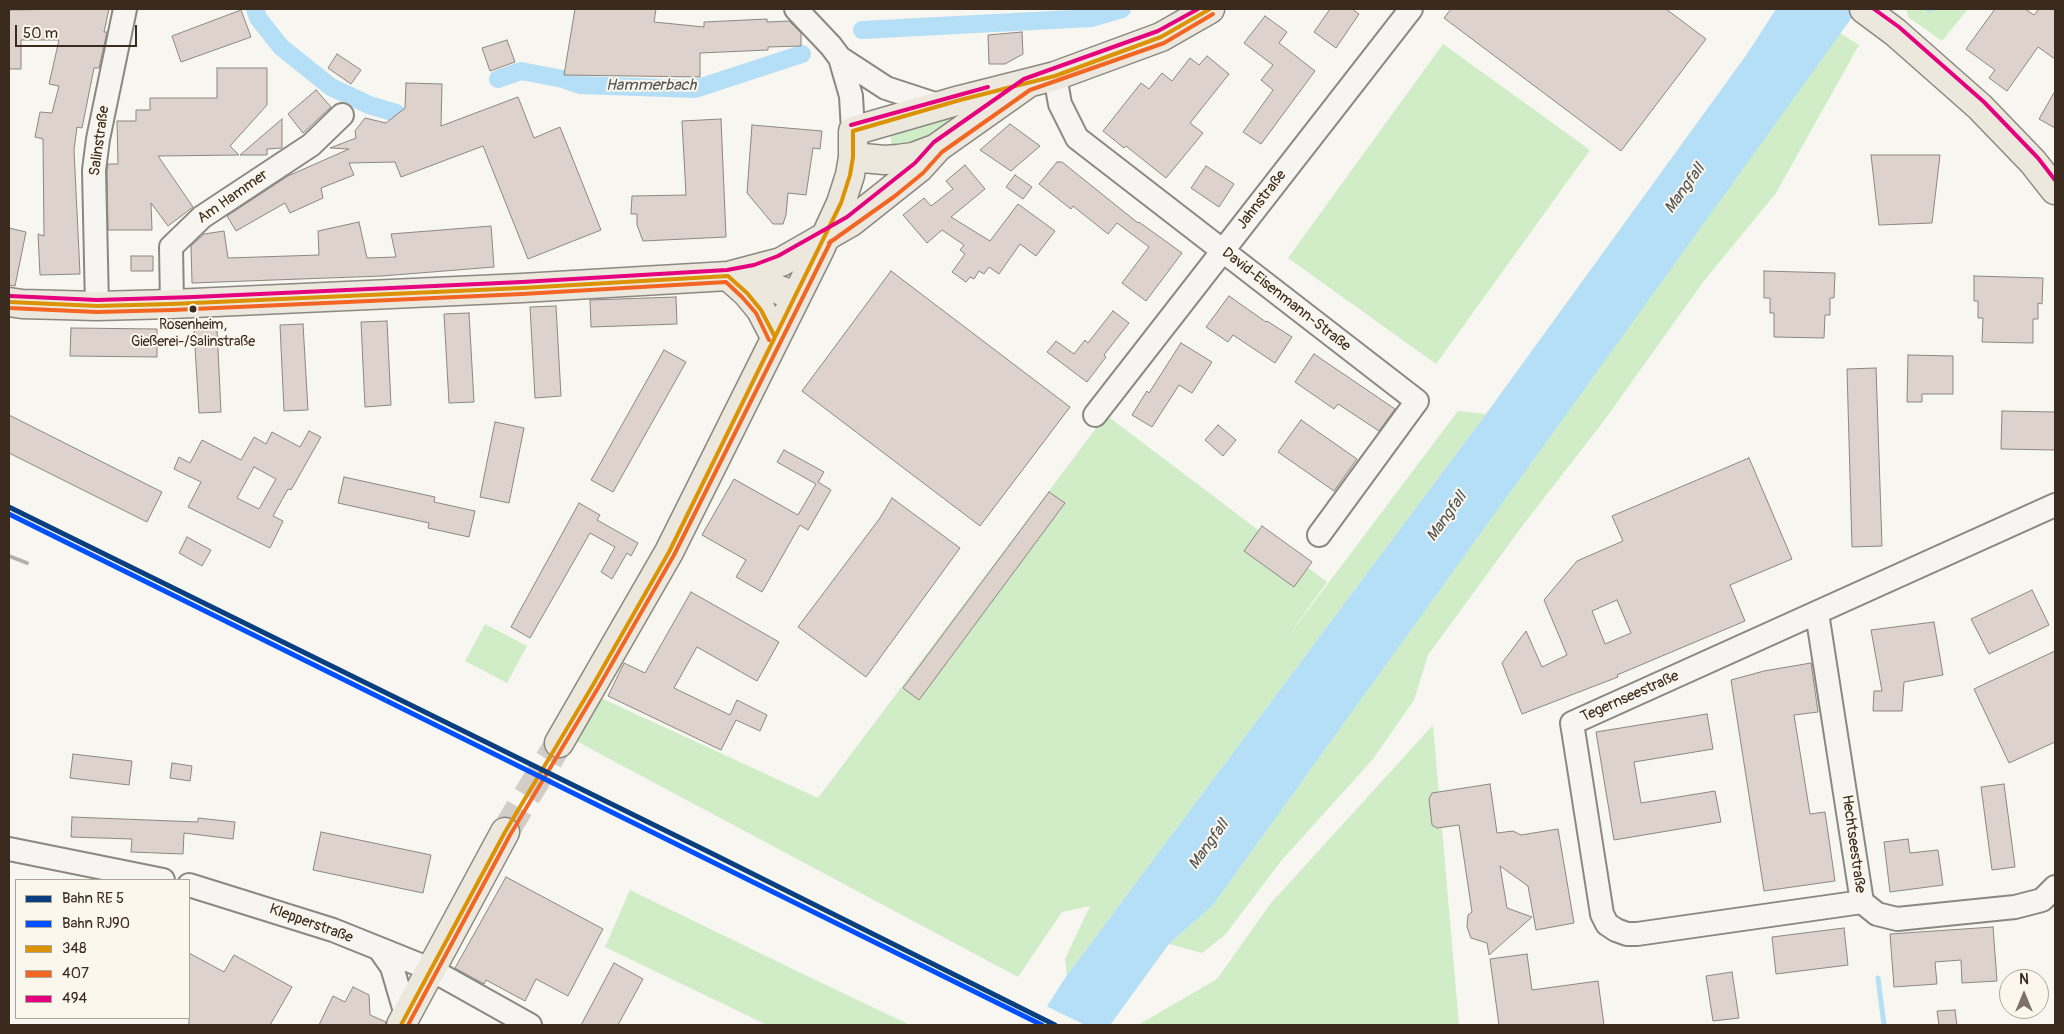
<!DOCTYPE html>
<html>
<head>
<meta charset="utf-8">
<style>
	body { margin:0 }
	#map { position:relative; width:2064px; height:1034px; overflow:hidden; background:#f8f6f0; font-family:Pangolin,sans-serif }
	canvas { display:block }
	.frame { position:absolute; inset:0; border:10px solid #3b2a1e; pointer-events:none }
	.legend { position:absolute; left:15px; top:879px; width:175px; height:140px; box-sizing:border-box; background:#fbf7ec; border:1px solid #aea59a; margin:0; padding:6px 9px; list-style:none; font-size:15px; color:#3b2a1e }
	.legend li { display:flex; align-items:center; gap:10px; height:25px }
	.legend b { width:25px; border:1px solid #aea59a }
	.north { position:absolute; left:1999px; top:969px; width:50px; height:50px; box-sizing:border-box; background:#fbf7ec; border:1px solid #aea59a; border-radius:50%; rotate:0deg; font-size:14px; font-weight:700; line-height:20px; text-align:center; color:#3b2a1e }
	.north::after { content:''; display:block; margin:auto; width:18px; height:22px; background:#7d7168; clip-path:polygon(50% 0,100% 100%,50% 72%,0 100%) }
	.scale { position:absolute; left:15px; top:25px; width:122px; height:22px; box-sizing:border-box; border:2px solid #3b2a1e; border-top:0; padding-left:6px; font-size:15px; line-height:18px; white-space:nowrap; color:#3b2a1e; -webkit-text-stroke:4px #fbf7ec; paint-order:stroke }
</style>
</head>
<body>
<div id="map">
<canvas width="2064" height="1034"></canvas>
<div class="frame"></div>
<ul class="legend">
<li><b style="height:6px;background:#093f7f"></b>Bahn RE 5</li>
<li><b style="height:6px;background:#0050ff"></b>Bahn RJ90</li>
<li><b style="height:6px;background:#db9304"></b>348</li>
<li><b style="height:6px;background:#f26522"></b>407</li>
<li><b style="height:6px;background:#e5007d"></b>494</li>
</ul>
<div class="north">N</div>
<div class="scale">50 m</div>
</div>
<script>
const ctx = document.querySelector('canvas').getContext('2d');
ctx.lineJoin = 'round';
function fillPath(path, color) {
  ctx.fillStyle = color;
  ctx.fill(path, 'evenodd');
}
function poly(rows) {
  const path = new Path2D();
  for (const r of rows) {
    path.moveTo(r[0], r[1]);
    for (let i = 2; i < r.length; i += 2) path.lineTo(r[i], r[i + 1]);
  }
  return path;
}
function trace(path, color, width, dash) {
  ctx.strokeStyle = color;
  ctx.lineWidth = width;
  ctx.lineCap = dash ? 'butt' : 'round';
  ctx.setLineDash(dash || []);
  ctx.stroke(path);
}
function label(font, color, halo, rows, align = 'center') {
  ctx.font = font + ' Pangolin,sans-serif';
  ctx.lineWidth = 4;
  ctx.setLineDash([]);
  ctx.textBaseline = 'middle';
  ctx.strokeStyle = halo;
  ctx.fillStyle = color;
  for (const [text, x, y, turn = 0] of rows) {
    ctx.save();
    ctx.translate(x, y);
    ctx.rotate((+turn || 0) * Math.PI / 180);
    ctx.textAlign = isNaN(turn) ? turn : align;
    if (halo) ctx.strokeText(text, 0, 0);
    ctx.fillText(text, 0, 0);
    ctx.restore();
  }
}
fillPath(poly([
	[1907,9,1968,9,1942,41,1908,17],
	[1840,33,1859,45,1776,193,1703,282,1603,422,1523,525,1428,655,1414,700,1373,759,1281,861,1225,935,1202,953,1169,944,1213,905],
	[1443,44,1590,150,1436,364,1288,258],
	[979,102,923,143,892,150,890,130],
	[1458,411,1486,414,1067,975,1065,959,1090,906,1062,912,1018,977,576,741,601,698,818,798,1106,415,1327,582,1284,642],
	[485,624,527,646,507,683,465,661],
	[1433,725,1459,1025,1138,1025,1217,979,1271,903],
	[630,890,807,976,910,1025,767,1025,605,947]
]), '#d0edc8');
fillPath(poly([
	[1776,9,1858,9,1213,905,1169,944,1110,1025,1035,1025,1067,975,1486,414,1747,54]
]), '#b5dff6');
fillPath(poly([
	[1044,1005,1085,1025,1032,1025]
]), '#f8f6f0');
trace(poly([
	[1929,10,1931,9],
	[1878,978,1884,1025]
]), '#b5dff6', 5);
trace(poly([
	[255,9,258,18,281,47,331,87,369,105,396,113],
	[862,30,1091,18,1122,9],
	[498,79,521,71,563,79,580,85,695,89,802,54]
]), '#b5dff6', 18);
const building = poly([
	[76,9,109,9,104,32,107,32,99,68,94,68,82,128,77,127,74,150,80,274,40,275,38,234,44,236,43,139,35,137,40,112,52,113,59,86,49,84,59,40,21,40,21,69,9,69,9,10,76,9],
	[575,9,656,9,654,22,704,27,704,22,767,19,767,22,789,21,801,33,801,46,768,47,768,50,700,53,700,77,564,75,575,9],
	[1330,9,1352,9,1359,14,1336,48,1314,32,1330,9],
	[1451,9,1666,9,1706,39,1621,151,1444,18,1451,9],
	[1995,9,2025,9,2034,15,2039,9,2055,9,2055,59,2038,47,2007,91,1989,78,1995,70,1966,49,1995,9],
	[241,10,251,37,181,62,172,36,241,10],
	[1265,16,1287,32,1279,43,1315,71,1261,144,1243,132,1273,90,1261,80,1273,65,1244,43,1265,16],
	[1022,32,1023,54,1005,64,989,64,988,35,1022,32],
	[507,40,515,62,490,71,482,48,507,40],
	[337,54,361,70,351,84,328,68,337,54],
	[1207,56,1229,74,1190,123,1203,133,1166,178,1126,146,1124,148,1103,131,1141,83,1149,89,1162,73,1172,81,1190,58,1199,65,1207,56],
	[217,68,267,68,267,105,230,146,239,155,158,156,193,207,168,226,151,203,152,230,108,230,107,171,108,164,118,164,117,121,136,121,136,110,150,110,150,98,217,98,217,68],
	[406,83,442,84,441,126,518,97,534,138,560,127,601,230,528,259,483,146,401,177,395,162,349,163,354,175,321,188,323,198,290,213,285,203,236,231,227,216,288,176,349,149,330,148,356,138,355,131,365,118,386,123,405,108,406,83],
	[316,90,331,107,303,133,288,114,316,90],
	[2055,91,2055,128,2039,119,2055,91],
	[282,119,282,148,267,149,267,155,240,155,282,119],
	[721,119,726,237,643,241,637,225,637,214,631,214,632,196,686,195,682,121,721,119],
	[1010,124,1040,146,1011,171,980,150,1010,124],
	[752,125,822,131,820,149,813,148,806,195,788,193,786,215,783,224,773,224,747,193,752,125],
	[1871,155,1940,155,1932,223,1879,225,1871,155],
	[1057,162,1062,162,1138,223,1139,222,1182,253,1146,301,1122,283,1149,247,1117,223,1108,234,1073,206,1071,209,1039,184,1057,162],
	[965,165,985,189,951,217,990,241,1018,204,1055,231,1036,256,1020,244,999,274,989,267,984,274,979,271,974,279,970,277,966,282,952,272,965,254,960,250,964,245,942,230,927,243,903,215,924,198,931,206,953,189,946,181,965,165],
	[1206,166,1234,184,1219,207,1191,188,1206,166],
	[1015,175,1032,187,1023,199,1006,187,1015,175],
	[359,222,367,258,396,257,391,234,491,226,494,267,382,276,192,283,191,246,204,234,224,231,228,258,319,255,318,231,359,222],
	[9,228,26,232,15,286,9,285,9,228],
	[131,256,153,256,153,271,131,271,131,256],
	[891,271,1070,407,980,526,802,391,891,271],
	[1764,271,1835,273,1834,298,1830,298,1830,315,1825,315,1824,338,1774,337,1774,313,1770,313,1770,298,1764,298,1764,271],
	[1974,276,2043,278,2042,304,2038,303,2038,319,2033,319,2033,343,1982,342,1983,318,1978,318,1978,301,1974,301,1974,276],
	[1229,296,1266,322,1267,321,1292,337,1275,363,1233,335,1228,342,1206,327,1229,296],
	[676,297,677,324,591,327,590,300,676,297],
	[556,306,561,396,535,398,530,307,556,306],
	[1113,311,1129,323,1104,355,1106,357,1087,382,1047,352,1056,341,1074,354,1085,340,1088,343,1113,311],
	[469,313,474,402,449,403,444,314,469,313],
	[387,321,391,405,365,407,361,322,387,321],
	[303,324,308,410,284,411,280,325,303,324],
	[71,328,157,329,157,357,70,356,71,328],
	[217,329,221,412,199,413,194,330,217,329],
	[1181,343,1212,362,1192,393,1179,385,1152,427,1132,415,1147,391,1149,393,1181,343],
	[664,350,686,362,613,492,591,480,664,350],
	[1314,354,1395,409,1379,431,1338,404,1334,409,1295,382,1314,354],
	[1908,355,1953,356,1953,394,1922,394,1922,402,1907,402,1908,355],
	[1876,368,1882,546,1852,547,1847,369,1876,368],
	[2002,411,2055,412,2055,450,2001,449,2002,411],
	[9,415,162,492,147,522,9,453,9,415],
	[1301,420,1357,459,1334,491,1278,452,1301,420],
	[495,422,524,428,509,503,480,497,495,422],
	[1218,425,1236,440,1223,456,1205,440,1218,425],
	[309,431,321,437,291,490,288,489,273,516,283,521,270,548,188,507,201,482,174,469,179,457,190,463,202,440,241,460,254,437,266,444,272,432,300,447,309,431],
	[254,467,276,479,259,509,237,498,254,467],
	[784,450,824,472,818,482,831,490,808,530,800,525,762,592,736,577,746,560,702,535,734,479,798,515,816,484,777,462,784,450],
	[1749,458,1792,559,1730,585,1745,621,1617,675,1618,677,1522,714,1502,663,1526,631,1542,667,1567,655,1544,600,1577,561,1623,541,1612,516,1749,458],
	[1617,600,1631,633,1605,644,1592,611,1617,600],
	[344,477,435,497,434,502,475,511,469,537,428,528,429,523,338,503,344,477],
	[1049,492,1065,503,919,700,903,688,1049,492],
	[892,498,960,548,866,677,798,627,880,518,892,498],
	[579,503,600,515,597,520,638,543,631,556,627,553,612,579,601,572,615,547,590,533,530,638,511,627,579,503],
	[1262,526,1312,562,1294,587,1244,551,1262,526],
	[187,537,211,550,202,566,179,553,187,537],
	[2032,590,2049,625,1989,654,1971,619,2032,590],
	[691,592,779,642,757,681,697,647,674,688,730,715,737,700,767,715,760,731,736,720,721,750,608,696,624,663,645,673,691,592],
	[1934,622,1943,675,1904,682,1902,711,1873,711,1874,691,1882,691,1871,630,1934,622],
	[2055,651,2055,742,2009,763,1974,689,2055,651],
	[1811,663,1818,712,1794,715,1810,814,1825,812,1835,881,1764,891,1731,680,1764,671,1811,663],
	[1707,714,1713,749,1634,762,1641,803,1715,791,1721,822,1614,840,1596,732,1707,714],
	[73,754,132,761,129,785,70,778,73,754],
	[172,763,192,766,190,781,170,778,172,763],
	[1490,784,1497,833,1513,831,1521,835,1558,829,1574,923,1536,930,1528,886,1500,866,1507,908,1532,917,1489,955,1487,943,1471,938,1467,927,1468,915,1472,912,1459,825,1437,828,1432,825,1429,799,1432,793,1490,784],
	[2004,784,2015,867,1992,870,1981,787,2004,784],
	[72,817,198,822,198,818,235,822,233,839,184,833,183,854,131,852,132,839,71,837,72,817],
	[321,832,431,855,423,893,313,870,321,832],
	[1908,839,1910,853,1938,850,1943,885,1890,892,1884,842,1908,839],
	[506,877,603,929,568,996,536,979,525,1001,486,980,484,984,455,968,506,877],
	[1993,927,1997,981,1962,983,1961,960,1935,962,1937,984,1894,987,1890,934,1993,927],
	[1844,928,1848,965,1776,974,1772,937,1844,928],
	[189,953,224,972,234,955,292,987,270,1025,189,1025,189,953],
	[1527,954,1532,990,1598,981,1604,1025,1499,1025,1490,959,1527,954],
	[614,963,643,979,618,1025,581,1025,614,963],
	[1732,972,1739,1018,1713,1021,1706,976,1732,972],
	[353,987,369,995,370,1015,386,1022,385,1025,319,1025,333,996,345,1002,353,987],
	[1955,1010,1957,1025,1939,1025,1937,1011,1955,1010]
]);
fillPath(building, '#ded2cc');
trace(building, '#8b8781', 1);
trace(poly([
	[505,832,559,743]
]), '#d2cdc6', 28, [28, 14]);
const minor = poly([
	[796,9,831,46,840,58,851,96,853,131],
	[840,58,886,88,941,106],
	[1055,76,1060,104,1077,138,1417,401,1319,535],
	[172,304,171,247,202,217,311,145,342,115],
	[97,306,94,170,98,139,125,9],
	[1095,415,1411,9],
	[1817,613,1862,902,1877,914,1897,919,2015,907,2042,900,2055,887],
	[9,849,163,880],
	[189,885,333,930,430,969,530,1025],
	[1862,902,1637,934,1627,934,1616,930,1607,924,1602,914,1572,723,2055,505],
	[380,950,392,967,406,1015]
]);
const major = poly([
	[1864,9,1895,32,1980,107,2033,162,2055,190],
	[853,157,884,160,898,159,913,157,937,148],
	[728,276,747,293,761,310,775,337],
	[733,277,754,281,796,296],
	[9,302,22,304,97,306,172,304,522,288,728,276,781,262,851,222,919,168,938,147,1027,84],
	[559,743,669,552,819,251,841,203,850,175,853,157,853,131,960,100,1055,76,1161,37,1210,9],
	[401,1025,505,832]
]);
trace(minor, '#8b8781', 26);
trace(major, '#8b8781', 31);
trace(minor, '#f6f5f1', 22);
trace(major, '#ede8dd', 28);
trace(poly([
	[9,556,27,563]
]), '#b3b0ac', 4);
trace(poly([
	[9,302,97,306,172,304,522,288,728,276,747,293,761,310,775,337],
	[401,1025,505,832,593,685,669,552,841,203,850,175,853,157,853,131,960,100,1055,76,1161,37,1210,9]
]), '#db9304', 4);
trace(poly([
	[829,243,895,196,923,173,942,152,1030,90,1164,43,1213,14],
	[9,308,97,312,172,310,522,294,726,282,742,297,756,313,769,340],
	[408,1025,510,835,598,688,674,555,831,241]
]), '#f26522', 4);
trace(poly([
	[1874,9,1899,27,1984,102,2038,158,2055,180],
	[851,125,988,87],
	[10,296,97,300,194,297,522,282,727,270,754,265,778,256,847,217,915,163,934,142,1024,79,1158,31,1198,9]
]), '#e5007d', 4);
trace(poly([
	[9,507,715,855,1055,1025]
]), '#093f7f', 5);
trace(poly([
	[9,514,1042,1025]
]), '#0050ff', 5);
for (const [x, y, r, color] of [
	[193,309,4.5,"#3b2a1e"]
]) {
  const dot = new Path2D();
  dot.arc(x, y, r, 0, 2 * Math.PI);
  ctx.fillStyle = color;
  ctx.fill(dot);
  trace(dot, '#fbf7ec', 2);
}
label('14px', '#3b2a1e', '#fbf7ec', [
	["Rosenheim,",193,325],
	["Gießerei-/Salinstraße",193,342]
]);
label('15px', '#3b2a1e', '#fbf7ec', [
	["Salinstraße",100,141,-82],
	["Am Hammer",233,197,-35],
	["Jahnstraße",1262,200,-52],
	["David-Eisenmann-Straße",1286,300,38],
	["Tegernseestraße",1630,697,-24],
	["Hechtseestraße",1853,844,82],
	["Klepperstraße",311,924,20]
]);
label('italic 16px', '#525555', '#fbf7ec', [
	["Hammerbach",651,86],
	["Mangfall",1685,189,-54],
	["Mangfall",1447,517,-54],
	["Mangfall",1209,845,-54]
]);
</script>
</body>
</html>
